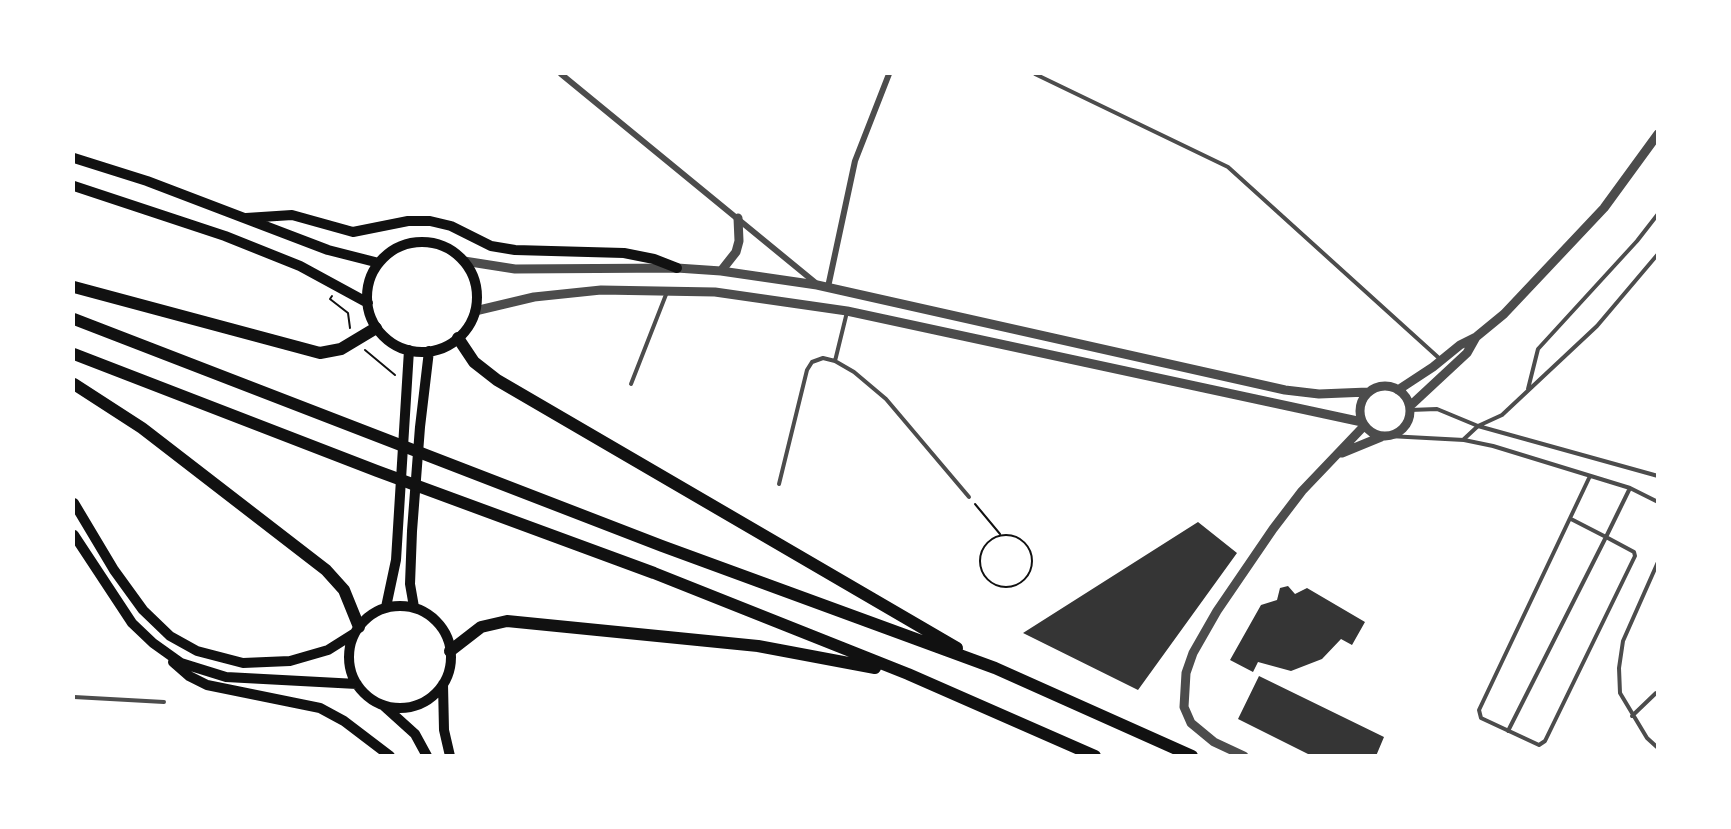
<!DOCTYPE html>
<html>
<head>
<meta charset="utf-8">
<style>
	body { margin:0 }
	#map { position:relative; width:1731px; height:829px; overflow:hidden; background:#fff; font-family:Quicksand,sans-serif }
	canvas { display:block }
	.frame { position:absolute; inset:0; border:75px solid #fff; pointer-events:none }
</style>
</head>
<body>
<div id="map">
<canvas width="1731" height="829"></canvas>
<div class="frame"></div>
</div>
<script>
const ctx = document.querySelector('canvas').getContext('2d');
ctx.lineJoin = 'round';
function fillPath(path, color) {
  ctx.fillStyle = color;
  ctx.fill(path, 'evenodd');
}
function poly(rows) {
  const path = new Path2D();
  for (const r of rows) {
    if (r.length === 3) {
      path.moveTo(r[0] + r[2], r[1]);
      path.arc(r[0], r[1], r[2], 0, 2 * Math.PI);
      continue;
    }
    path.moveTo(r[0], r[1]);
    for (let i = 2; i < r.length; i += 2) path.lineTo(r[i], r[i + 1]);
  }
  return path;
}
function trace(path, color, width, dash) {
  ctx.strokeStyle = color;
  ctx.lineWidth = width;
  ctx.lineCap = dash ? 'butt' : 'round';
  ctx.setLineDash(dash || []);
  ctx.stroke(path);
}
fillPath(poly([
	[1198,522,1237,553,1138,690,1023,633],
	[1288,586,1295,594,1307,588,1365,622,1352,645,1341,639,1322,659,1291,671,1258,662,1253,672,1230,660,1261,605,1277,600,1280,588],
	[1259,676,1384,737,1376,756,1312,756,1238,719]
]), '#353535');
trace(poly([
	[332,296,330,299,348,313,350,328],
	[365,350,395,375],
	[975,504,1000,534],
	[1006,561,26]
]), '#111', 2);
trace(poly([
	[1035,74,1228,167,1440,359],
	[835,361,847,312],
	[631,384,667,292],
	[1528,389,1538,349,1637,241,1658,214],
	[1410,410,1437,409,1478,426,1658,476],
	[1389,436,1464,440,1493,446,1630,488,1658,502],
	[1464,439,1478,426,1502,415,1597,326,1658,254],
	[1590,476,1479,710,1481,718,1539,745,1545,741,1635,556,1634,552,1606,537,1630,488],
	[779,484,807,370,812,362,823,358,835,361,854,372,886,399,969,497],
	[1658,562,1623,641,1619,668,1620,693,1647,738,1658,748],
	[74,697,164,702],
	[1632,716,1656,693],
	[1508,731,1606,537,1571,519]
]), '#4c4c4c', 4);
trace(poly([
	[561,74,817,284],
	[828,287,855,161,889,74]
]), '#4c4c4c', 6);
trace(poly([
	[464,261,515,269,677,268,721,271,817,285,1285,390,1319,394,1368,392],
	[721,271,736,252,739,241,738,218],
	[475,311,534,297,601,290,715,292,847,311,1362,422],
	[1385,411,25],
	[1398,390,1433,367,1460,345,1476,337,1504,314,1604,208,1658,134],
	[1410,406,1467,353,1476,337],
	[1342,453,1381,437],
	[1244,756,1214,742,1191,723,1184,707,1186,673,1193,653,1217,611,1273,529,1302,491,1364,426]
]), '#4c4c4c', 9);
trace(poly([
	[74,158,147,181,328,250,379,263],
	[74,186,225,236,300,266,368,303],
	[246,218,292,215,353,232,408,221,430,221,451,226,491,246,515,250,624,253,654,259,677,268],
	[422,297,55],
	[74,503,114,570,143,610,170,636,197,651,243,663,290,661,328,650,355,633],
	[74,535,132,623,153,643,181,663,226,677,357,684],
	[400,657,51],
	[386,607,396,560,409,350],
	[414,607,410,584,412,531,420,427,429,351],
	[173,662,189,676,207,685,320,708,344,721,390,756],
	[443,684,444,730,450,756],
	[384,706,415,734,427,756]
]), '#111', 10);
trace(poly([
	[74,287,320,353,341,349,376,328],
	[74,319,662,546,995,668,1192,756],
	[458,338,474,362,497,380,957,648],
	[74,354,377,471,654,573,908,674,1095,756],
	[74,384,142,428,326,570,344,590,359,627],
	[450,651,481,627,507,621,758,646,875,668]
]), '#111', 12);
</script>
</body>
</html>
